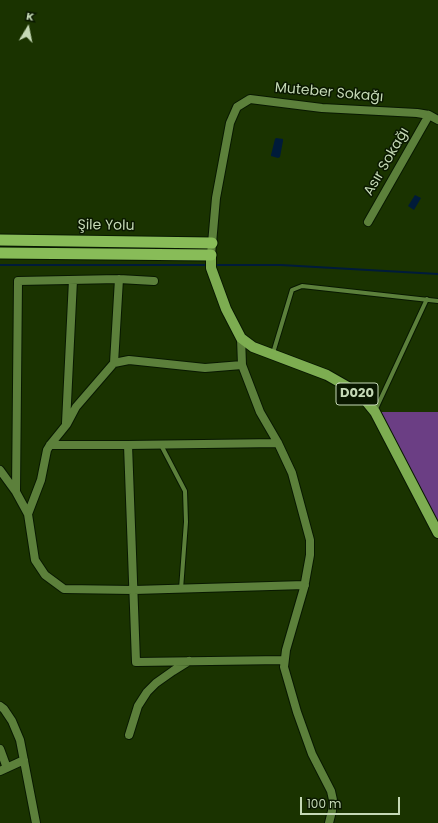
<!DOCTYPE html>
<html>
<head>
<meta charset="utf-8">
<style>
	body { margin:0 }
	#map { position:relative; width:438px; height:823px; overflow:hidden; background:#1a3300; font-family:Poppins,sans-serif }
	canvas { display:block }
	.north { position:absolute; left:8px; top:8px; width:40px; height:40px; -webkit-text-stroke:3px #0a1800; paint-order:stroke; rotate:10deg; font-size:11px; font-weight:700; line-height:16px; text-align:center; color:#c5d9b6 }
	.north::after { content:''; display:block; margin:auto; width:14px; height:18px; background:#c5d9b6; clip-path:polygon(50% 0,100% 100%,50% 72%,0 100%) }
	.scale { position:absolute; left:300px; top:797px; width:100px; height:18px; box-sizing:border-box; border:2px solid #c5d9b6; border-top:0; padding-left:5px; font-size:12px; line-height:14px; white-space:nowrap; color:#c5d9b6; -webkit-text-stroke:3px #0a1800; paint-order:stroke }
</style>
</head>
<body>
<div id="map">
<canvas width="438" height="823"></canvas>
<div class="north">K</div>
<div class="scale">100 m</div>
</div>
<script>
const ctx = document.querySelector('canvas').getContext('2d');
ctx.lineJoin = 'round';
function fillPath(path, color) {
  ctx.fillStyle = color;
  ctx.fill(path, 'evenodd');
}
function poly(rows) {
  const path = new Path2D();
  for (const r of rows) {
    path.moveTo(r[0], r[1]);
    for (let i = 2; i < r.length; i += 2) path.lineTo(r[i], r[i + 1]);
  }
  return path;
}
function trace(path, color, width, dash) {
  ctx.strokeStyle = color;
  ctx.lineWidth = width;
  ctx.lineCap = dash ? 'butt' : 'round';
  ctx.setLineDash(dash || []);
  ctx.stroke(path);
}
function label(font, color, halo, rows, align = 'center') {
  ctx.font = font + ' Poppins,sans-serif';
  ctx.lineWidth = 3;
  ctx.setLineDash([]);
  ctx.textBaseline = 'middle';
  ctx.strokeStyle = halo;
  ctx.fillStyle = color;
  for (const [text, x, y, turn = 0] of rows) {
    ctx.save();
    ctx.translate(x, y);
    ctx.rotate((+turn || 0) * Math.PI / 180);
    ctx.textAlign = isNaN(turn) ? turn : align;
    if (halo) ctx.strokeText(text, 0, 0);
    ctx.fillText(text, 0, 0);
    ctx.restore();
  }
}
fillPath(poly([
	[375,412,438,412,438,535]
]), '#6b3e84');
fillPath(poly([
	[276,138,283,139,283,141,280,157,278,158,271,156,271,155,275,139],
	[415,195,421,198,414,210,408,206]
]), '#001b3a');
trace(poly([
	[0,265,205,265],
	[217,265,281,265,438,274]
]), '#001b3a', 2);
const service = poly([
	[273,353,292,290,302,286,438,301],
	[375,411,427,299],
	[161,445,185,491,186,522,181,589]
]);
const minor = poly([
	[368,222,429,115],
	[211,255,216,198,230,123,237,107,250,99,322,108,417,113,429,115,438,120],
	[154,281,119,279,18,281,16,492,28,514,35,560,45,575,64,589,134,590,305,585],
	[241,338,242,365,260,412,278,443,292,473,310,540,310,555,304,588,286,650,284,667,297,712,312,754,331,791,333,800,332,811,329,823],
	[114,363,119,279],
	[66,423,73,280],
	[50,445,128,445,278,443],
	[128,445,136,662,284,660],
	[0,470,16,492],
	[28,514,41,480,47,450,50,445,67,424,76,407,114,363,129,360,205,368,242,365],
	[0,706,4,709,12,721,20,740,36,823],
	[129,735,138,706,147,692,156,683,173,671,189,661],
	[0,749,7,768],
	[0,771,24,760]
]);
const primary = poly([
	[211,255,211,268,226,309,241,338,253,347,327,375,348,387,366,401,375,412,438,533]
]);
const trunk = poly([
	[0,240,212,243],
	[0,253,211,255]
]);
trace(service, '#081800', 6);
trace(minor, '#081800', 10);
trace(primary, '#081800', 12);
trace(trunk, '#081800', 13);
trace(service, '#5c803b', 4);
trace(minor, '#5c803b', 8);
trace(primary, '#7dad51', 10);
trace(trunk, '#88bc58', 11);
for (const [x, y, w] of [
	[357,394,42]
]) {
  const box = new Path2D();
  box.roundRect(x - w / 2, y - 11, w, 22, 3);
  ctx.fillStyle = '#0a1800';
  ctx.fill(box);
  trace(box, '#c5d9b6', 1);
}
label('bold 13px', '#c5d9b6', null, [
	["D020",357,394]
]);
label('14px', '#c5d9b6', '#0a1800', [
	["Muteber Sokağı",329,93,5],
	["Asır Sokağı",387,162,-60],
	["Şile Yolu",106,226,1]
]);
</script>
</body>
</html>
